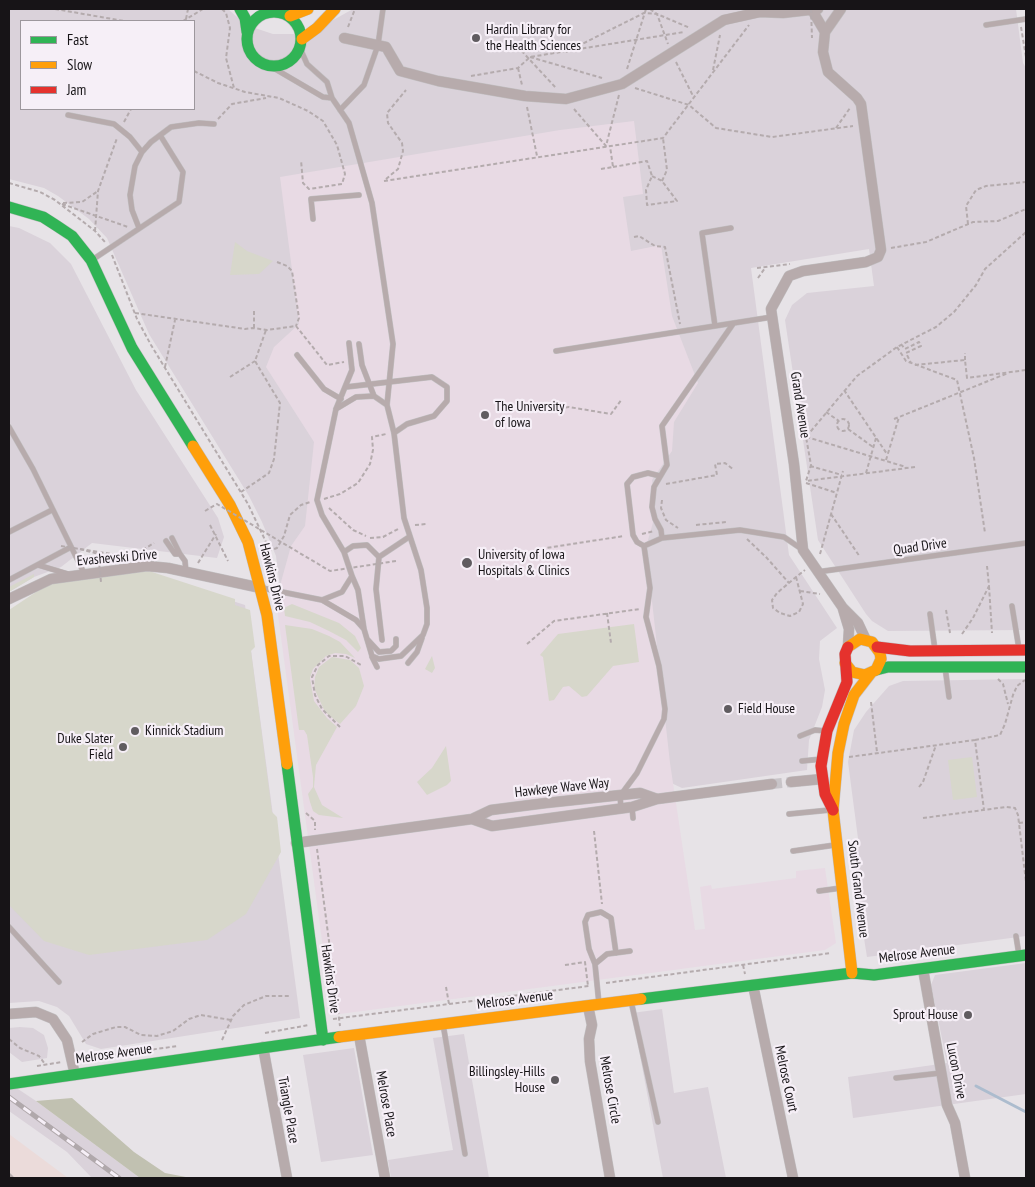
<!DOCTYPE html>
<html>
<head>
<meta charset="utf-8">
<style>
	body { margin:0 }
	#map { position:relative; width:1035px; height:1187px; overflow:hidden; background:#e7e3e7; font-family:"PT Sans Narrow",sans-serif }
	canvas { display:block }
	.frame { position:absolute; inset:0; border:10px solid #171417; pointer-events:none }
	.legend { position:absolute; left:20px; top:20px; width:175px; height:90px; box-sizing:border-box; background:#f6eff7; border:1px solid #9d979d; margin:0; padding:6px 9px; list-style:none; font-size:15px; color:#171417 }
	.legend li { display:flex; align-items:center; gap:10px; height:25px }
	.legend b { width:25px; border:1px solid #9d979d }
</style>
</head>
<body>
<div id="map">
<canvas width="1035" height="1187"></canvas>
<div class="frame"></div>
<ul class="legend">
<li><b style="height:6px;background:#30b455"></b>Fast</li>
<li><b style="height:6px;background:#ff9f0a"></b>Slow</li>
<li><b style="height:6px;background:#e5322d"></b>Jam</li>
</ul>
</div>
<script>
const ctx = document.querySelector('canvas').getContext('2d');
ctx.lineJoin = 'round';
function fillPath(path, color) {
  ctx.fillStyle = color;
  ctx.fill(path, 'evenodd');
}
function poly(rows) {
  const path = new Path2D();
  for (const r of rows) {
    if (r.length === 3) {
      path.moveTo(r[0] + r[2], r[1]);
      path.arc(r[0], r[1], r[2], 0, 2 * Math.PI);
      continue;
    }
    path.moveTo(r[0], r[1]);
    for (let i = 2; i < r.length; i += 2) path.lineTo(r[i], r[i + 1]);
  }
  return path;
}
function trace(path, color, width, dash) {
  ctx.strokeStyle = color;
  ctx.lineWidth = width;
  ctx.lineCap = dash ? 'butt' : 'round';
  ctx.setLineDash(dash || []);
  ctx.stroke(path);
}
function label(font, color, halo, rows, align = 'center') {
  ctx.font = font + ' "PT Sans Narrow",sans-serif';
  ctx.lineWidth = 4.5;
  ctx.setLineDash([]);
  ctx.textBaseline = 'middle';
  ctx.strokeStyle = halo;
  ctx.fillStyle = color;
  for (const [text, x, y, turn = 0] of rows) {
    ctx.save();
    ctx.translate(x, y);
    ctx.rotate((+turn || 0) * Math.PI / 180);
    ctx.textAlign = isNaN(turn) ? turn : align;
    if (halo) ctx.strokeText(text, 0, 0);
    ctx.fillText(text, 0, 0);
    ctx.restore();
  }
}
fillPath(poly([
	[9,1134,68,1178,9,1178]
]), '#ebdbda');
fillPath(poly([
	[9,9,228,9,246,25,273,34,299,34,310,33,353,9,1016,9,1023,63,1026,68,1026,630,888,631,872,621,866,614,818,540,785,320,792,305,807,293,874,286,869,249,751,268,789,555,837,628,820,641,819,659,825,690,822,707,809,740,807,770,682,788,282,603,276,556,262,522,249,496,149,334,107,238,89,219,58,196,44,188,9,179],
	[21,21,194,21,194,109,21,109],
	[9,226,19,228,50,243,71,264,136,390,218,518,224,537,217,558,92,543,61,567,34,577,9,592],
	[155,576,245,605,300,1018,101,1049,86,1044,69,1016,57,1007,39,1001,9,1003,9,614],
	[1026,679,1026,936,867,957,853,870,859,846,848,762,854,730,866,712,889,686,903,681],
	[1026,963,1026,1094,853,1118,848,1077,947,1063,931,985,935,975],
	[662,1009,674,1093,708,1087,726,1178,663,1178,632,1013],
	[20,1027,33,1028,44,1035,48,1048,47,1058,22,1062,9,1052,9,1028],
	[464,1034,489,1178,391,1178,388,1160,453,1150,433,1038],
	[354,1048,373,1155,321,1162,303,1055],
	[9,1083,36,1101,140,1178,91,1177,67,1152,9,1111]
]), '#dad2da');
fillPath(poly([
	[634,121,643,194,623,197,631,251,661,245,672,316,698,383,674,422,672,451,652,480,656,512,646,547,670,763,695,930,705,929,700,887,711,885,712,889,796,878,796,871,825,868,836,943,825,950,332,1015,276,600,291,546,305,526,314,442,266,367,274,347,299,324,280,177,560,130]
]), '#e8dae4');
fillPath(poly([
	[235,242,247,251,273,261,259,274,230,275],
	[149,571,235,599,235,605,250,610,255,647,251,651,272,812,277,817,281,852,246,914,207,940,89,955,44,941,9,905,9,610,48,584],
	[34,574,34,577,9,592,9,587],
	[292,604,339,623,355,636,361,648,358,652,346,640,329,631,310,622,285,616,284,608],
	[634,624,639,662,613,666,587,696,582,697,569,686,563,687,554,700,549,701,543,657,540,655,558,634],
	[285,625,312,629,329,636,340,642,355,658,346,654,335,653,326,656,313,669,310,678,314,701,327,718,337,727,316,765,314,787,322,805,343,818,319,815,313,811,310,802,308,794,313,787,313,777,307,735,304,730,299,730],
	[432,656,435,668,432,673,425,669],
	[332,657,350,660,359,668,364,686,356,706,340,724,325,712,314,688,315,677,319,667],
	[446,746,451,781,447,785,427,795,417,782,432,768],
	[972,757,977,797,953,800,948,760]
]), '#d7d7cb');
fillPath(poly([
	[72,1098,134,1152,165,1173,191,1178,140,1178,36,1101]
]), '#c1c1b1');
trace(poly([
	[976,1086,1026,1112]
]), '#acbcce', 3);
trace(poly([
	[772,784,791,782]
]), '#c8c4c8', 10, [10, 5]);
const lane = poly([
	[274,11,274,9],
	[986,25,1026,19],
	[270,66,323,97,332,98],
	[340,110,364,85,378,45,383,9],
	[68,115,114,124,130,137,142,152],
	[313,219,311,199,359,195],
	[139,228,132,210,130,195,135,166,142,152,151,142,171,127,199,123,214,124],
	[92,260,179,202,183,172,160,135],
	[733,324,662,426,667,465,654,487,652,507,655,519,661,530,662,538,740,530,784,537,803,550],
	[715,326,702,233,731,228],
	[359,344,362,365,374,396],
	[556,351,772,317],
	[297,355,324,389,341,399],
	[346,387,432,377,447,387,447,401,434,416,407,424,394,433],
	[336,409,356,397,374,396,387,405],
	[9,427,33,469,84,573],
	[660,476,648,473,633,477,627,484,633,535,637,542,644,546,662,538],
	[9,532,52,510],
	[166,541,175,554,180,554,172,538],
	[344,552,353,546,367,545,379,557,376,589,382,640],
	[180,554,185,561,186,572],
	[379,557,409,537],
	[38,565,68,574],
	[817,572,1026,543],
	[352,576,358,590,364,629],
	[9,580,71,547],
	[262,588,322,600,356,620,364,629,372,656,379,659,401,656,423,635,427,624,427,608,421,570,404,518,394,433,387,405,393,344,372,203,349,123,332,98,327,82,307,64,300,48],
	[322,600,342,592,352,576,344,552,322,515,317,500,336,409,352,370,349,343],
	[1012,606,1019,649],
	[930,614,935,650],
	[367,639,379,652,391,651,396,646,396,639],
	[372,657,377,667],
	[408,663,417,652,422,638],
	[945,667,949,697],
	[800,736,815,730,826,731],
	[802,761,822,759],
	[632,807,633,818],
	[621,808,620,796,637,773,664,719,665,709,659,666,646,617,650,588,644,546],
	[789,814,830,810],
	[793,851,835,845],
	[819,891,841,888],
	[9,927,59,982],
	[1016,936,1019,955],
	[595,964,589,949,585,922,588,915,601,912,611,918,616,953],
	[631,1001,658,1122],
	[599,1004,595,964,607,954,630,951],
	[443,1024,465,1154],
	[896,1078,941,1073],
	[9,1176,11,1178]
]);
const street = poly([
	[841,9,825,32,823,52,828,72,857,98,861,104,881,250,878,257,866,262,803,271,789,276,771,309,794,464,803,550,843,608,858,623,866,640],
	[812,10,825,32],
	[344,38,386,47,400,71,438,81,525,96,566,99,622,84,724,20,760,12,783,13,818,9],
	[9,599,51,579,147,566,168,568,261,588],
	[843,609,849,629,848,646],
	[791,782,822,779],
	[472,819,492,826,632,807,657,799,772,784],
	[296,843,472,819,491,810,546,803,640,793,657,799],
	[923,969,947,1105,955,1123,965,1178],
	[753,985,793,1178],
	[588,1006,592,1025,589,1039,590,1061,610,1178],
	[9,1014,36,1012,53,1019,67,1040,75,1075],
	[359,1035,385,1178],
	[263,1047,287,1178]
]);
const fast = poly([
	[240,9,245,18,247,32],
	[274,39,27],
	[9,207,43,217,57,226,72,236,91,260,132,348,193,446],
	[876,670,888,667,1026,667],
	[287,764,323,1040],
	[641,999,852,973,874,975,1026,955],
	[9,1084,339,1037]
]);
const slow = poly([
	[290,16,308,9],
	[302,39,317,28,335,9],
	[193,446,230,505,248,542,267,615,287,764],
	[845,663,852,672,865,675,876,670,881,659,880,653,872,642,860,639,848,647],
	[852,973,833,810,838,753,844,724,854,695,871,673],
	[339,1037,641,999]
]);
const jam = poly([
	[877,647,910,651,1026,650],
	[833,810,825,794,821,766,827,731,847,682,845,654,848,647]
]);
trace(lane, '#c1bfc1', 6);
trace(street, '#c1bfc1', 11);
trace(fast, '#c1bfc1', 12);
trace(slow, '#c1bfc1', 12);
trace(jam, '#c1bfc1', 12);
trace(poly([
	[55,9,124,21],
	[222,9,226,13,230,28,226,58,234,88],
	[650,9,657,14,668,44],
	[186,19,188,9],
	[183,21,203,9],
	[348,27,355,9],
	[1021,27,1026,57],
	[517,46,556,88],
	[566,52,644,13,657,14,690,28],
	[530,57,602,78],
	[676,62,694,98],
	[518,68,522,85],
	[627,69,646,9],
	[713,70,720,35],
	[194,71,218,83,245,92,279,98,308,111,323,121,337,145,345,174,342,184,309,189,303,183,301,160],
	[471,76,518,68,530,57,684,32],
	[635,88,689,105,716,128,772,137,853,126],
	[527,107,537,156],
	[574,109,606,146,619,95],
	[218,119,232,104,266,98],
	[124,122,131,109],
	[836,128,850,108],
	[613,167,647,161,652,176,646,190,647,205,677,201,662,181,652,176],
	[601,169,613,167,610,146],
	[386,179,398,169,403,151,402,143,388,123,387,113,406,90],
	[384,181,663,138,749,25],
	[662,181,667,170,663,138],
	[9,183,40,192,55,200,95,231,105,242],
	[63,203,82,202,98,191],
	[62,204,128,227],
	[968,224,966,206,976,190,986,186,1026,182],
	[95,231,98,191,117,138],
	[634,237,639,236,655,246,665,247,680,324],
	[891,248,926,242,973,222,998,221,1026,209],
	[112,255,137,319,151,345,248,504,266,542,275,582],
	[277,262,287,266,292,271,299,318,296,326],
	[757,268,790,264],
	[758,278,765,268],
	[135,313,245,329,253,328,267,330,296,326,327,365,344,362],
	[254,328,254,309],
	[901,344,905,349,919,342,921,346,906,353,911,363],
	[897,347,906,361,957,380,974,458,985,533],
	[965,360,965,353],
	[915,365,965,360,967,378,1026,370],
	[165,367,175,320],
	[230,377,255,361],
	[844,390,887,454],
	[546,410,569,407,611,414,622,399],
	[826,412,839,421],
	[894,419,1008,373],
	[843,425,6],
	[848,429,873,447],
	[800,435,906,467],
	[886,460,899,417],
	[810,466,842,475],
	[915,467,806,481,811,465,806,437,857,376,897,347,936,327,954,312,976,285,985,269,1026,232],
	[866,473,876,438],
	[806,483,837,493],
	[666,484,717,475,715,464,725,463,734,470],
	[241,492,269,473,274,459,280,403,255,361,266,330],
	[324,499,340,494,358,483,370,464,373,450,372,437,386,434],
	[662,500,661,508,666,520,678,528],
	[329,508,353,530,366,536],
	[831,514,860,557],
	[210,525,228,561],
	[415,525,426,524],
	[696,525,726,522],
	[642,534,654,531],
	[370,538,383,537,398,529],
	[747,539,766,557,789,583],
	[80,549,117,559],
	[268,551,277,548,284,536,290,515,301,505,310,502],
	[820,554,843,471],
	[517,559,546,548,624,536],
	[198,563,216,534],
	[796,577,803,604,799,612,790,616,780,613,773,608,772,600,777,593,796,577,805,570],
	[989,586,992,633],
	[800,591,820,594],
	[278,599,279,609],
	[946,610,950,633],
	[607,613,611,643],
	[962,634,973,618,989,586,987,566],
	[527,644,554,621,640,609],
	[998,679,1003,684,1008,704],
	[871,702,877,752],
	[340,727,322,709,315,695,312,677,318,665,329,656,345,656,361,665],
	[975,740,1000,735,1005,724,1013,695,1017,686,1025,680],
	[849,757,975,740,984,810],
	[919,787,923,782,936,745],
	[306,813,315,821,315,830],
	[923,818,1006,807,1015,808,1018,815,1026,882],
	[1019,823,1026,822],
	[594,831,602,904],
	[317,849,340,1026],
	[565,965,585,962,588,986],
	[743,965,745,974],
	[606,983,831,953],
	[446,987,449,1004],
	[333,1019,589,986],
	[265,1033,309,1025],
	[9,1039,20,1048,39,1056,45,1064],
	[222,1040,233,1016,244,1005,266,996,289,996],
	[82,1042,93,1034,116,1027,125,1027,141,1035,157,1036,173,1031,189,1019,201,1015,231,1020],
	[82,1059,178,1046],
	[37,1066,62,1062]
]), '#b4abad', 2, [4, 2.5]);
trace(lane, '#b7abac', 5);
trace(street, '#b7abac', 10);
trace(fast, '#30b455', 11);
trace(slow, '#ff9f0a', 11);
trace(jam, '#e5322d', 11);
const rail = poly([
	[9,1097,119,1178]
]);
trace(rail, '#b0a8ab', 5);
trace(rail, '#f6eff7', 3, [9]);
trace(poly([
	[811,9,812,38],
	[205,511,217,504,330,571,396,561],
	[61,546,131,557,154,543],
	[98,552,101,582]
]), '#b4abad', 2, [4, 2.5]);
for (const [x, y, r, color] of [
	[476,38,5,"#605c60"],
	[485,415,5,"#605c60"],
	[467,563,6,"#605c60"],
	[728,709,5,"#605c60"],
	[135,731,5,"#605c60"],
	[123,747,5,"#605c60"],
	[968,1015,5,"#605c60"],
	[555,1080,5,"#605c60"]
]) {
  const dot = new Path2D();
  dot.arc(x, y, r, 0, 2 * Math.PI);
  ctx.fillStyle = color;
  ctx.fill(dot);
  trace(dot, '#f6eff7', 2);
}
label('14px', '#171417', '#f6eff7', [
	["Hardin Library for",486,30],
	["the Health Sciences",486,46],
	["The University",495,407],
	["of Iowa",495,423],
	["University of Iowa",478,555],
	["Hospitals & Clinics",478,571],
	["Field House",738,709],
	["Kinnick Stadium",145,731],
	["Duke Slater",113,739,"right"],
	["Field",113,755,"right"],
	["Sprout House",958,1015,"right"],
	["Billingsley-Hills",545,1072,"right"],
	["House",545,1088,"right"]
], 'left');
label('14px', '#171417', '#f6eff7', [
	["Grand Avenue",800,405,81],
	["Quad Drive",920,547,-8],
	["Evashevski Drive",117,558,-5],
	["Hawkins Drive",272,577,76],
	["Hawkeye Wave Way",562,788,-6],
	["South Grand Avenue",858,889,83],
	["Melrose Avenue",917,954,-7],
	["Hawkins Drive",330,979,82],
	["Melrose Avenue",515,1000,-7],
	["Melrose Avenue",114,1054,-8],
	["Lucon Drive",956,1071,79],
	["Melrose Court",786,1079,78],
	["Melrose Circle",610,1090,80],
	["Melrose Place",386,1104,80],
	["Triangle Place",288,1110,80]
]);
</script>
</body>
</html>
